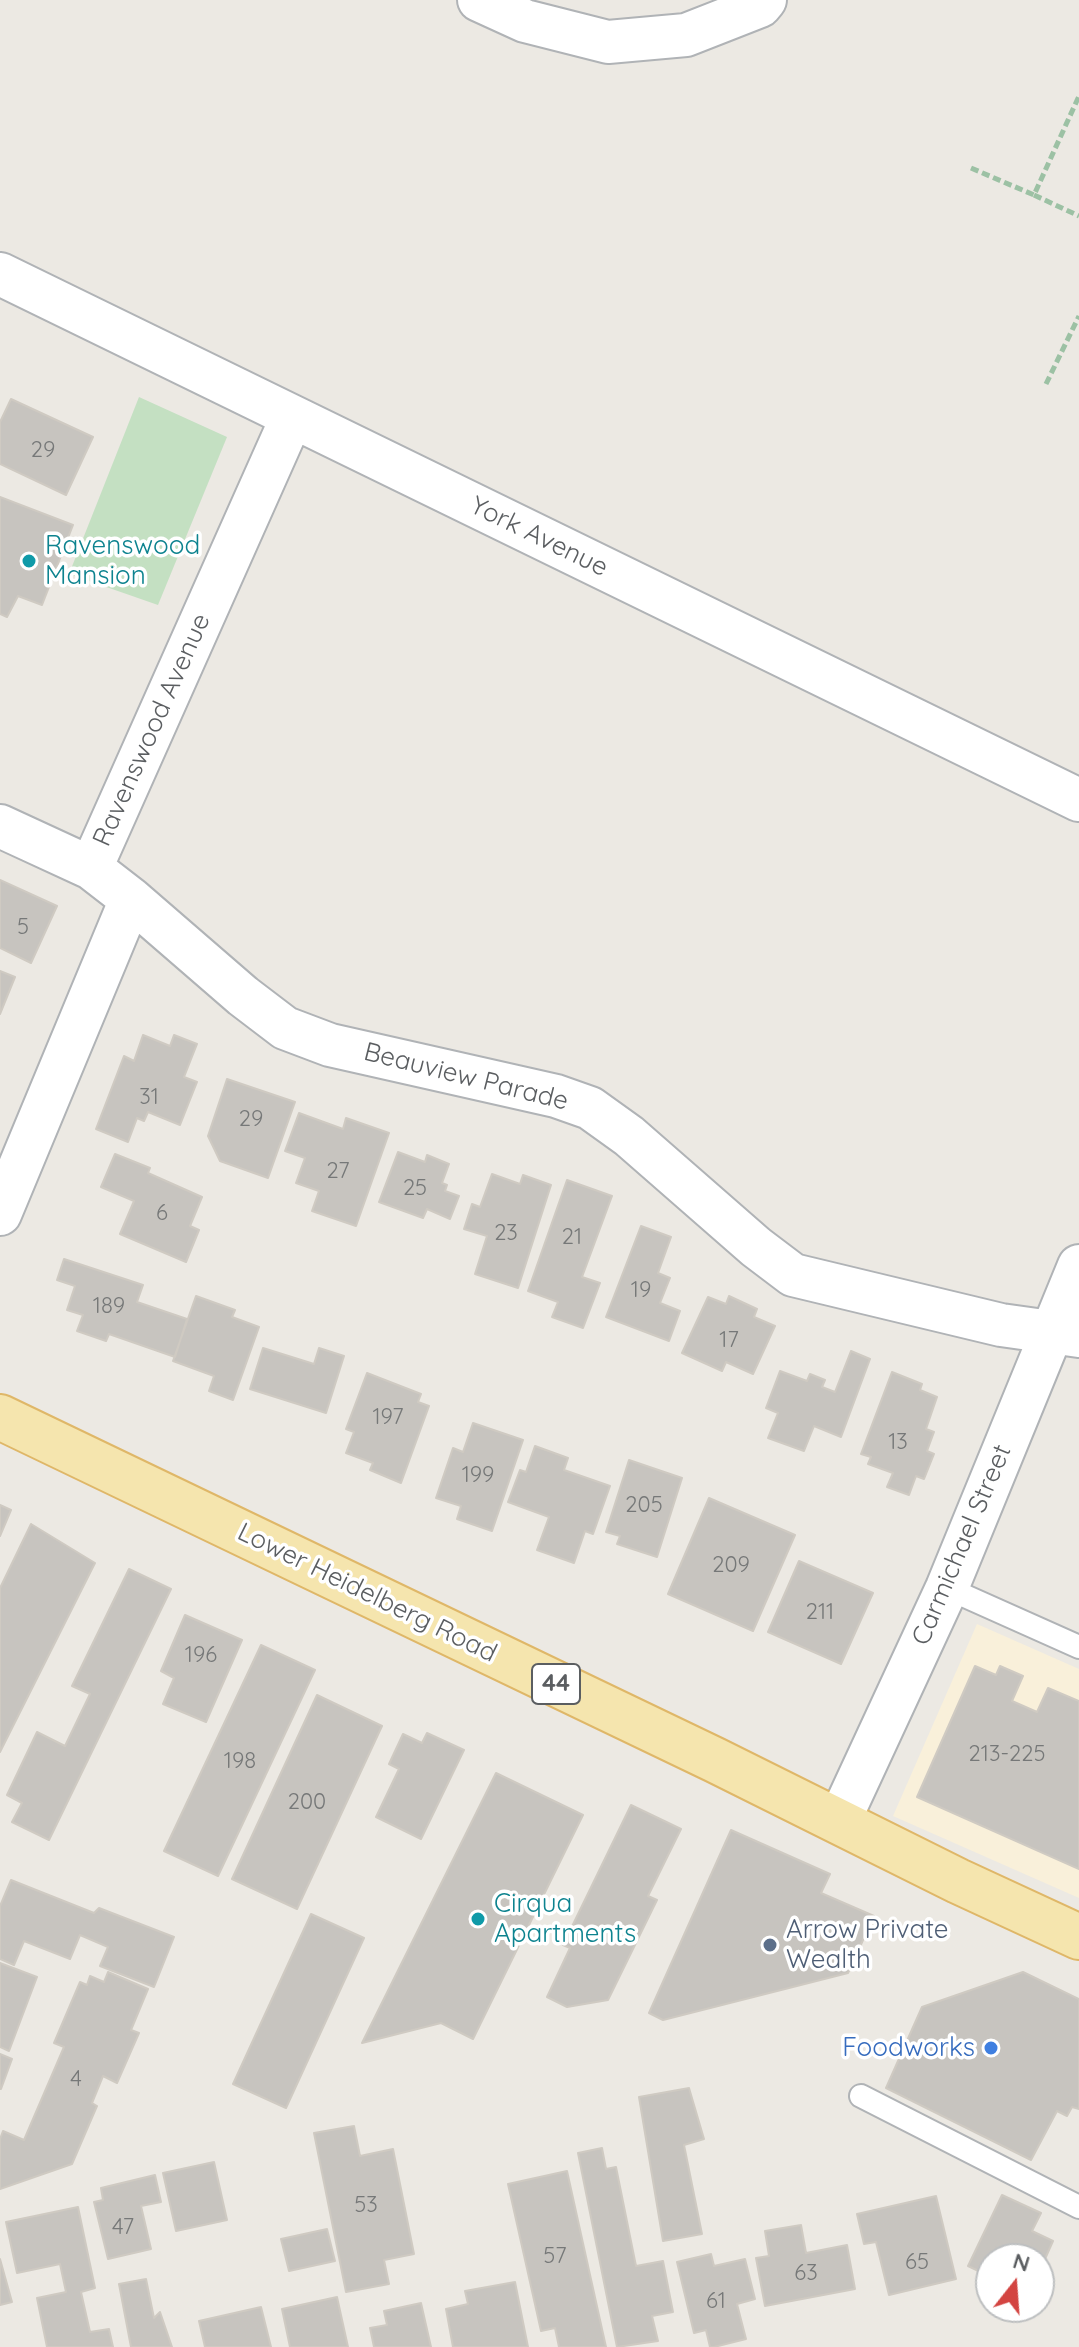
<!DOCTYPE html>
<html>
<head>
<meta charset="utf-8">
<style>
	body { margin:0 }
	#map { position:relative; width:1079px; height:2347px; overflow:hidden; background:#ece9e3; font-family:Quicksand,sans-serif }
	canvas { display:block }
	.north { position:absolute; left:975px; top:2243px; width:80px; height:80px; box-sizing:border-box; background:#fff; border:2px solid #bdbfc0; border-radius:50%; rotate:17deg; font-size:22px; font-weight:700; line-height:32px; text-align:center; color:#5b5e61 }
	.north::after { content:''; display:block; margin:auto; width:28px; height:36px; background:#d34441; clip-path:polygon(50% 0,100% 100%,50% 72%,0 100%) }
</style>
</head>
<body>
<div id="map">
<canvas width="1079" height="2347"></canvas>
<div class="north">N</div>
</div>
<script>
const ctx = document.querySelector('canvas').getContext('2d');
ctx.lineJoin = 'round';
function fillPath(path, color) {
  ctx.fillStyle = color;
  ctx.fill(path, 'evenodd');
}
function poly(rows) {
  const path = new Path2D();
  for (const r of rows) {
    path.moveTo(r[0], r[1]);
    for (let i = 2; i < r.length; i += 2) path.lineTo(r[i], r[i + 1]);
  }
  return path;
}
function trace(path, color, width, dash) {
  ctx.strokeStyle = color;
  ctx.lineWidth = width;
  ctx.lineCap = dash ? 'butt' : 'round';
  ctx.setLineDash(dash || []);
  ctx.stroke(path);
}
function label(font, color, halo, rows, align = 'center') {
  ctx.font = font + ' Quicksand,sans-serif';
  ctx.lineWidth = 7;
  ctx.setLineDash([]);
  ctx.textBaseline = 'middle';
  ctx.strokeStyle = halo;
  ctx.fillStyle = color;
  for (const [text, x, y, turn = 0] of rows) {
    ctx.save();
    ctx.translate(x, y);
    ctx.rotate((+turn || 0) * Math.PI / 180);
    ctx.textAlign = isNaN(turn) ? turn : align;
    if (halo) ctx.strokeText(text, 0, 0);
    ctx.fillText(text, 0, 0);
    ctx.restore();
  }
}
fillPath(poly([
	[977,1624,1079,1669,1079,1898,893,1816]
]), '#f9f0da');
fillPath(poly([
	[139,397,227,437,158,605,69,574]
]), '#c4e0c2');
const building = poly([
	[11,399,93,437,66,495,0,464,0,422,11,399],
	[0,497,73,525,42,605,18,596,7,617,0,614,0,497],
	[0,880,57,906,31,963,0,948,0,880],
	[0,971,15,977,0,1014,0,971],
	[143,1035,170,1046,174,1035,197,1044,184,1077,197,1082,180,1125,148,1112,144,1121,137,1118,128,1142,96,1129,124,1056,134,1061,143,1035],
	[227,1079,295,1102,268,1178,220,1161,208,1136,227,1079],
	[299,1113,343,1129,346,1118,389,1133,356,1226,312,1211,319,1191,296,1183,305,1158,285,1151,299,1113],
	[398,1152,425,1162,427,1155,449,1164,442,1183,447,1185,445,1191,459,1196,450,1219,427,1209,423,1218,379,1202,398,1152],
	[115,1154,150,1168,148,1173,202,1197,190,1226,199,1230,186,1262,120,1234,134,1201,101,1187,115,1154],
	[492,1174,520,1184,523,1175,551,1185,518,1288,475,1274,487,1236,464,1229,472,1204,480,1207,492,1174],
	[567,1180,612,1196,582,1277,600,1283,583,1328,552,1317,558,1302,528,1291,567,1180],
	[641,1226,671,1237,658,1273,670,1278,660,1303,680,1311,669,1341,606,1317,641,1226],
	[64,1259,143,1285,137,1302,187,1319,175,1357,109,1334,106,1341,77,1331,83,1315,67,1310,75,1286,57,1280,64,1259],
	[196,1296,235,1310,232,1317,259,1327,233,1400,209,1391,214,1376,173,1361,196,1296],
	[729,1296,757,1309,754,1317,775,1326,753,1374,726,1362,722,1371,682,1353,708,1297,726,1304,729,1296],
	[263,1348,314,1364,319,1348,344,1356,326,1413,250,1389,263,1348],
	[851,1351,870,1359,841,1437,814,1426,804,1451,768,1438,778,1413,766,1408,780,1371,807,1381,810,1374,825,1380,822,1387,835,1392,851,1351],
	[892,1372,922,1384,920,1390,937,1397,926,1429,934,1432,927,1451,934,1454,924,1479,916,1476,909,1495,887,1487,893,1473,868,1464,871,1457,861,1454,892,1372],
	[367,1373,421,1394,418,1402,429,1406,401,1483,370,1470,373,1463,346,1453,354,1432,346,1429,367,1373],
	[473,1423,523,1440,492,1531,457,1519,461,1506,436,1498,453,1448,463,1452,473,1423],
	[535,1446,568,1458,564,1470,610,1486,593,1534,585,1531,574,1563,537,1550,549,1517,508,1502,520,1470,526,1472,535,1446],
	[629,1460,682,1478,657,1557,617,1544,620,1536,606,1532,629,1460],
	[709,1498,795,1535,753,1631,668,1594,709,1498],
	[0,1505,11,1510,0,1536,0,1505],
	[31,1524,95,1563,0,1752,0,1588,31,1524],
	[799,1561,873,1593,841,1664,768,1632,799,1561],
	[129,1569,171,1589,49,1840,12,1822,22,1803,7,1795,37,1732,65,1746,90,1694,72,1686,129,1569],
	[185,1615,242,1640,206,1722,163,1704,174,1678,161,1671,185,1615],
	[261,1645,315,1670,218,1876,164,1851,261,1645],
	[975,1666,996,1675,1000,1666,1023,1676,1012,1701,1037,1712,1048,1688,1079,1701,1079,1869,917,1797,975,1666],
	[317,1695,382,1726,297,1909,232,1879,317,1695],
	[427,1733,464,1750,421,1839,376,1817,399,1769,389,1764,403,1734,422,1743,427,1733],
	[496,1773,583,1815,473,2039,441,2023,362,2043,496,1773],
	[631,1805,681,1829,648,1896,657,1900,608,2000,567,2007,547,1997,570,1948,563,1945,631,1805],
	[731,1830,830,1874,821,1893,874,1916,848,1973,663,2020,649,2013,731,1830],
	[11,1880,94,1913,99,1908,174,1937,154,1987,100,1966,108,1947,80,1935,70,1959,24,1941,14,1965,0,1959,0,1906,11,1880],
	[311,1914,364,1938,286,2108,233,2084,311,1914],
	[0,1963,37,1977,9,2051,0,2047,0,1963],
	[108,1972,148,1989,131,2030,139,2033,117,2083,103,2076,92,2103,97,2106,72,2164,0,2189,0,2139,3,2131,24,2140,64,2047,54,2043,80,1982,87,1985,90,1976,104,1982,108,1972],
	[1023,1972,1079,1999,1079,2109,1072,2107,1067,2116,1057,2111,1031,2160,886,2088,922,2007,1023,1972],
	[0,2054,12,2059,1,2089,0,2089,0,2054],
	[689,2088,704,2139,684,2145,702,2234,663,2241,639,2097,689,2088],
	[354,2126,360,2156,393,2149,414,2254,384,2260,389,2284,346,2292,314,2133,354,2126],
	[602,2148,606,2169,616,2167,636,2266,663,2261,673,2312,652,2316,658,2341,617,2347,578,2153,602,2148],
	[214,2162,227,2220,176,2231,163,2173,214,2162],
	[567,2171,606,2347,559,2347,555,2328,541,2331,508,2184,567,2171],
	[155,2175,161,2202,141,2206,151,2249,108,2259,94,2202,103,2200,101,2188,155,2175],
	[1002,2195,1041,2213,1032,2231,1053,2241,1041,2268,1039,2259,991,2259,991,2277,968,2266,1002,2195],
	[936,2196,956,2279,889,2295,876,2242,864,2244,857,2214,936,2196],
	[78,2207,95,2288,81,2292,90,2332,109,2329,113,2347,47,2347,37,2298,66,2292,60,2264,17,2273,6,2222,78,2207],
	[801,2225,806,2253,847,2245,855,2289,765,2306,756,2258,769,2256,765,2231,801,2225],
	[327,2229,335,2261,289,2271,281,2239,327,2229],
	[711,2254,714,2266,745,2259,755,2299,737,2304,746,2339,714,2347,710,2347,706,2330,694,2333,677,2262,711,2254],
	[0,2259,12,2302,0,2305,0,2259],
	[146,2279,154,2318,160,2312,172,2347,131,2347,119,2284,146,2279],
	[515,2282,528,2347,453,2347,446,2309,468,2304,465,2291,515,2282],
	[337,2297,348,2347,290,2347,282,2309,337,2297],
	[421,2303,431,2347,374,2347,370,2328,387,2325,384,2311,421,2303],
	[261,2307,271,2347,205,2347,199,2321,261,2307]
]);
fillPath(building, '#c7c4bf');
trace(building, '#cfcac2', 2);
const service = poly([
	[947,1588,1079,1647],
	[861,2096,1079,2207]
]);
const minor = poly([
	[479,0,525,21,608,42,686,35,760,6,765,0],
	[0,274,1079,800],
	[0,826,91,868,131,899,243,996,285,1028,330,1045,556,1096,590,1108,629,1136,756,1247,793,1275,1001,1325,1079,1336],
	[91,868,292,417],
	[0,1214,131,899],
	[839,1821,947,1588,1079,1266]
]);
const primary = poly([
	[0,1417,715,1760,958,1881,1079,1937]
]);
trace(service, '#b0b3b6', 26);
trace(minor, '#b0b3b6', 46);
trace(primary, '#dfb768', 48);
trace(poly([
	[971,168,1034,195,1079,96],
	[1034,195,1079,216],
	[1046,384,1079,316]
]), '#9cc1a4', 5, [8, 4]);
trace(service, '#fff', 22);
trace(minor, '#fff', 42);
trace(primary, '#f5e5ae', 44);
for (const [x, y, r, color] of [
	[29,561,8,"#0f9aa8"],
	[478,1919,8,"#0f9aa8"],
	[770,1945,8,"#5c6f8a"],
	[991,2048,8,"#3f7fe0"]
]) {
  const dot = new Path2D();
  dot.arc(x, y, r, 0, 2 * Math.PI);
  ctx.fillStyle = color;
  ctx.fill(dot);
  trace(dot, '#fff', 3);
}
label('22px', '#767878', null, [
	["29",43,450],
	["5",23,927],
	["31",149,1097],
	["29",251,1119],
	["27",338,1171],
	["25",415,1188],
	["6",162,1213],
	["23",506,1233],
	["21",572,1237],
	["19",641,1290],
	["189",109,1306],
	["17",729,1340],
	["197",388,1417],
	["13",898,1442],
	["199",478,1475],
	["205",644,1505],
	["209",731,1565],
	["211",820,1612],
	["196",201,1655],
	["213-225",1007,1754],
	["198",240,1761],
	["200",307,1802],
	["4",76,2079],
	["53",366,2205],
	["47",123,2227],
	["57",555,2256],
	["65",917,2262],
	["63",806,2273],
	["61",716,2301]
]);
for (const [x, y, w] of [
	[556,1684,48]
]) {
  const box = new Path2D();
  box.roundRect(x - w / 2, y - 20, w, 40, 6);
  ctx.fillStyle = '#fff';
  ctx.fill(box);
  trace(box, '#5b5e61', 2);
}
label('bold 24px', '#5b5e61', null, [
	["44",556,1684]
]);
label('26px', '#5b5e61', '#fff', [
	["York Avenue",539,537,26],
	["Ravenswood Avenue",152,730,-66],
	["Beauview Parade",466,1077,14],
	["Carmichael Street",962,1545,-67],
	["Lower Heidelberg Road",367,1593,26]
]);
label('26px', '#0d838f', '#fff', [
	["Ravenswood",45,546],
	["Mansion",45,576],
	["Cirqua",494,1904],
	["Apartments",494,1934]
], 'left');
label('26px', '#4e5e75', '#fff', [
	["Arrow Private",786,1930],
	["Wealth",786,1960]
], 'left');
label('26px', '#366cbe', '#fff', [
	["Foodworks",975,2048]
], 'right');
</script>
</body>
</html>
